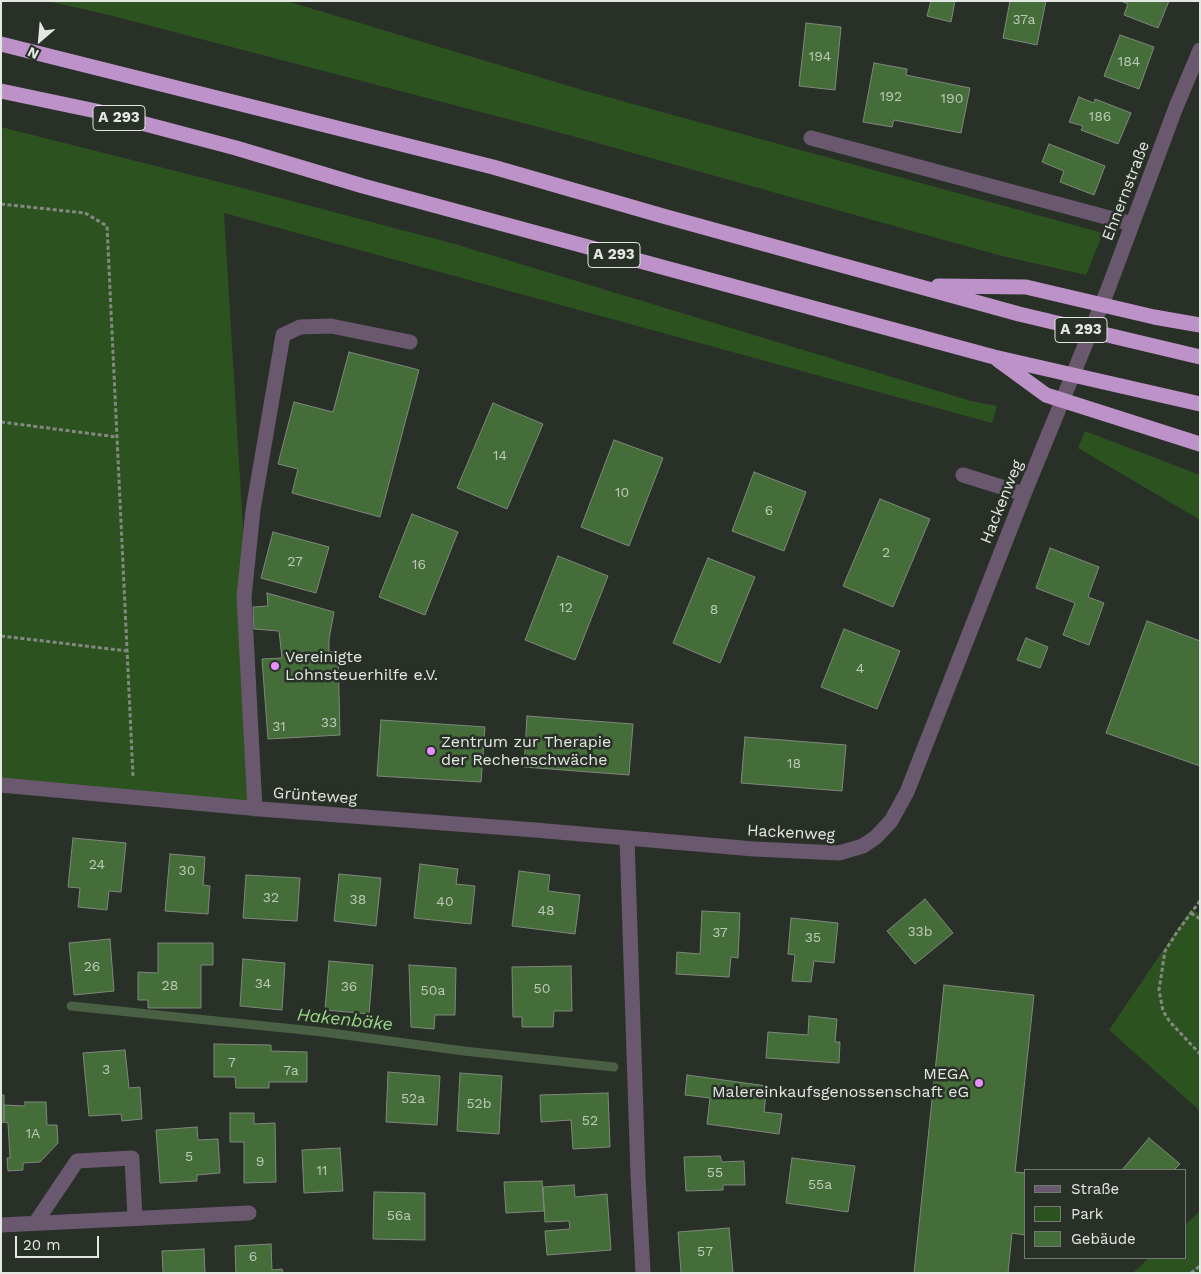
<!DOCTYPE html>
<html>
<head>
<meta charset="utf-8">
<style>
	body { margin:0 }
	#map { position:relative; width:1201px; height:1274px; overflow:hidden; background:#293027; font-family:"Work Sans",sans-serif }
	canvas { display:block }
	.frame { position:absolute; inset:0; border:2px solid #e3e8e2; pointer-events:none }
	.legend { position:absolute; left:1024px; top:1169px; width:162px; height:90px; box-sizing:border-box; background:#293027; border:1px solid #737a72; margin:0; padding:6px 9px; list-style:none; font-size:15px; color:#e3e8e2 }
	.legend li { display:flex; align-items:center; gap:10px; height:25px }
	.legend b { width:25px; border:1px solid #737a72 }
	.north { position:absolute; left:15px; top:15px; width:50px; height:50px; -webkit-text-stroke:4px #293027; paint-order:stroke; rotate:207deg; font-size:14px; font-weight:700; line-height:20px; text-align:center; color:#e3e8e2 }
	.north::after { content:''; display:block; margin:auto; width:18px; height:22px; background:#e3e8e2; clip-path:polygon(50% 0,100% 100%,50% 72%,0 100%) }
	.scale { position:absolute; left:15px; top:1236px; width:84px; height:22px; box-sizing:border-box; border:2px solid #e3e8e2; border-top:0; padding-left:6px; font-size:15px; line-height:18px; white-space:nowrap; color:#e3e8e2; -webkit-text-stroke:4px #293027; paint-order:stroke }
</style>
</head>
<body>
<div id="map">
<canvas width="1201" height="1274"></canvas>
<div class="frame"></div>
<ul class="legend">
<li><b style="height:6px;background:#6a586e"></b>Straße</li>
<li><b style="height:14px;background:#2c5220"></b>Park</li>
<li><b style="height:14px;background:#456d3a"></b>Gebäude</li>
</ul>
<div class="north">N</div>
<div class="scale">20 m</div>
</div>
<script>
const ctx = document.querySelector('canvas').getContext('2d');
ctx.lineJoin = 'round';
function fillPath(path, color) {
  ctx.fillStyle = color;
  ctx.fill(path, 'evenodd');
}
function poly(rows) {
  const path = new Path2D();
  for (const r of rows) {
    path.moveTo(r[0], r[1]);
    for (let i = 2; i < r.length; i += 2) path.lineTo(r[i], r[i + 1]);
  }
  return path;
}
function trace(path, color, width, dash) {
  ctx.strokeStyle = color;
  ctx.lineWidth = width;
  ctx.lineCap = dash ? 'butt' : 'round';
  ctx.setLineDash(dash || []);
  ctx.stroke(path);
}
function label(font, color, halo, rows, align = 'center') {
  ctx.font = font + ' "Work Sans",sans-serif';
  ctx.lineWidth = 5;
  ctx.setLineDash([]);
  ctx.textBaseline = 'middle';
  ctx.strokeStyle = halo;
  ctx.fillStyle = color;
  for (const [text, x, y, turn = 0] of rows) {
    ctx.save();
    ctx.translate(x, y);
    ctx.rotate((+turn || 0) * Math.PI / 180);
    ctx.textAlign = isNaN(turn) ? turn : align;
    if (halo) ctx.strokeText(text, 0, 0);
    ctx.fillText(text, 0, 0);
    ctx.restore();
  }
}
fillPath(poly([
	[47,1,287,1,582,90,1103,233,1086,275,998,255,565,134,109,15],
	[1,127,231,185,455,244,971,401,997,406,992,423,224,213,260,809,1,785],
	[1085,431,1200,475,1200,520,1078,448],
	[1191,909,1200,914,1200,1111,1109,1030],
	[1200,1211,1200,1273,1133,1273,1149,1258,1185,1258,1185,1225]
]), '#2c5220');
trace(poly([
	[71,1006,323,1032,464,1051,614,1067]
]), '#4a6044', 9);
const building = poly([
	[931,1,955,1,951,22,927,16,931,1],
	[1010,1,1046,1,1037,45,1003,38,1010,1],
	[1121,1,1169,1,1158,28,1124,15,1128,4,1121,1],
	[806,23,841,27,835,90,799,86,806,23],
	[1120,35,1154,47,1139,89,1104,76,1120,35],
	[874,63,907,69,906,75,970,88,961,133,894,120,892,127,863,122,874,63],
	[1079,97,1094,103,1095,99,1131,113,1118,144,1081,130,1083,126,1069,122,1079,97],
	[1049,144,1105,166,1094,195,1060,182,1064,171,1042,162,1049,144],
	[349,352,419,370,380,517,292,493,298,469,278,464,294,402,333,412,349,352],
	[493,403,543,424,507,509,457,488,493,403],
	[614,440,663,458,629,546,581,527,614,440],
	[754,472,806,492,784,551,732,531,754,472],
	[880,499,930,519,893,607,843,586,880,499],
	[412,514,458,532,425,615,379,597,412,514],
	[273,532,329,547,316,593,261,578,273,532],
	[1050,548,1099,567,1088,597,1104,603,1089,645,1063,635,1075,603,1036,588,1050,548],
	[558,556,608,576,575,660,525,640,558,556],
	[708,558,755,577,720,663,673,643,708,558],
	[267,593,334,612,329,639,329,652,338,651,340,735,268,739,262,659,282,658,279,631,254,629,253,607,268,606,267,593],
	[1147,621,1200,641,1200,766,1106,733,1147,621],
	[844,629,900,651,877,709,821,687,844,629],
	[1026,638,1048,647,1040,668,1017,660,1026,638],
	[527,716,633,724,629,775,524,767,527,716],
	[381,720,485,727,481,782,377,776,381,720],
	[745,737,846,745,842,791,741,783,745,737],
	[73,838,126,843,121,892,109,891,107,910,78,907,80,888,68,887,73,838],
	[170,854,205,857,203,885,210,886,208,914,165,911,170,854],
	[420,864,458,869,456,884,475,886,471,924,414,918,420,864],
	[519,871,550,875,548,891,580,895,575,934,512,926,519,871],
	[339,874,381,878,376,926,334,921,339,874],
	[246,875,300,878,297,921,243,918,246,875],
	[925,899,953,933,915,964,887,931,925,899],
	[702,911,740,913,738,958,731,957,729,977,676,974,677,952,700,954,702,911],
	[791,918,838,923,834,963,814,961,811,982,792,981,795,955,788,954,791,918],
	[110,939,114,991,74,995,69,943,110,939],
	[158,943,213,943,213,965,201,965,201,1008,148,1008,148,1000,138,1000,138,972,158,973,158,943],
	[243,959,285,963,282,1010,240,1006,243,959],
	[329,961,373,965,369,1014,325,1010,329,961],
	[409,965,456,968,455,1015,435,1015,434,1029,411,1027,409,965],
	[571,966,572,1011,554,1011,553,1027,522,1027,522,1017,513,1017,512,967,571,966],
	[944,985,1034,995,1015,1172,1025,1173,1025,1235,1012,1233,1008,1273,914,1273,944,985],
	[809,1016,837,1019,835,1042,840,1042,839,1063,766,1058,768,1032,808,1035,809,1016],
	[214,1044,271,1045,271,1051,307,1052,307,1082,269,1082,269,1088,236,1088,235,1077,214,1077,214,1044],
	[125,1050,129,1088,140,1087,142,1119,122,1121,121,1114,89,1116,83,1053,125,1050],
	[388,1072,440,1076,437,1125,386,1122,388,1072],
	[460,1073,502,1076,499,1134,457,1131,460,1073],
	[687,1075,767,1086,764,1112,782,1114,779,1134,707,1124,710,1098,685,1095,687,1075],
	[608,1093,610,1147,573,1149,571,1120,541,1122,540,1095,608,1093],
	[1,1095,4,1095,4,1122,1,1123,1,1095],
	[25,1102,46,1102,47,1125,57,1125,58,1143,40,1162,23,1163,23,1170,8,1171,7,1158,10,1158,8,1123,4,1122,4,1105,25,1106,25,1102],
	[230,1113,254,1113,254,1124,275,1123,276,1182,244,1183,244,1142,230,1142,230,1113],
	[197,1127,198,1140,218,1139,220,1173,197,1175,197,1181,160,1183,156,1130,197,1127],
	[1149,1138,1180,1164,1174,1170,1122,1170,1149,1138],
	[340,1148,343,1191,304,1193,302,1150,340,1148],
	[720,1156,722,1162,744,1161,745,1185,723,1185,723,1190,686,1191,684,1157,720,1156],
	[792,1158,855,1166,848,1212,786,1203,792,1158],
	[542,1181,544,1211,506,1213,504,1182,542,1181],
	[574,1185,575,1197,607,1194,611,1250,547,1255,545,1231,570,1229,569,1221,545,1222,543,1187,574,1185],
	[374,1192,425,1193,425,1240,373,1239,374,1192],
	[729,1228,733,1273,681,1273,678,1232,729,1228],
	[271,1244,272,1270,282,1269,283,1273,236,1273,235,1246,271,1244],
	[204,1249,205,1273,163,1273,162,1251,204,1249]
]);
fillPath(building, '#456d3a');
trace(building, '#7f887d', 1);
trace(poly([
	[1,204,85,213,107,226,133,776],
	[1,422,117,437],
	[1,636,128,651],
	[1200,901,1177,932,1165,951,1159,990,1163,1011,1170,1022,1200,1054],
	[1191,913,1200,919],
	[1191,1273,1200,1266]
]), '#838981', 3, [4, 2.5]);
trace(poly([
	[811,138,1132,224],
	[963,475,1024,494],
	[1,785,260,809,535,830,754,849,839,853,863,846,876,837,891,821,907,792,1024,494,1108,289,1176,107,1200,50],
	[255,809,244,597,253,510,283,335,300,327,331,326,410,342],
	[627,838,638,1175,643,1273],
	[36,1222,77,1161,132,1158,135,1218],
	[1,1225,249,1213]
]), '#6a586e', 15);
trace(poly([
	[1,44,493,167,663,216,1019,314,1200,357],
	[1,91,96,111,236,148,363,186,994,357,1200,404],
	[938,286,1026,287,1154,317,1200,325],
	[998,360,1046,395,1200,444]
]), '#bd92c8', 15);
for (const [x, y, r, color] of [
	[275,666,5,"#e88eff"],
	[431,751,5,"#e88eff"],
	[979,1083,5,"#e88eff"]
]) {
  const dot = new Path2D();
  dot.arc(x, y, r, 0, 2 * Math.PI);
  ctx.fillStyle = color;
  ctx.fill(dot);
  trace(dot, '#293027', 2);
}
label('14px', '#bcc9b8', null, [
	["37a",1024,20],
	["194",820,57],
	["184",1129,62],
	["192",891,97],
	["190",952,99],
	["186",1100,117],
	["14",500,456],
	["10",622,493],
	["6",769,511],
	["2",886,553],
	["27",295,562],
	["16",419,565],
	["12",566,608],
	["8",714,610],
	["4",860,669],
	["33",329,723],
	["31",279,727],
	["18",794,764],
	["24",97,865],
	["30",187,871],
	["32",271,898],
	["38",358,900],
	["40",445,902],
	["48",546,911],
	["33b",920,932],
	["37",720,933],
	["35",813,938],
	["26",92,967],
	["34",263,984],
	["28",170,986],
	["36",349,987],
	["50",542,989],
	["50a",433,991],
	["7",232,1063],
	["3",106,1070],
	["7a",291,1071],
	["52a",413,1099],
	["52b",479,1104],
	["52",590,1121],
	["1A",33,1134],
	["5",189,1157],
	["9",260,1162],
	["11",322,1171],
	["55",715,1173],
	["55a",820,1185],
	["56a",399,1216],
	["57",705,1252],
	["6",253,1257]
]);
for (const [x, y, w] of [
	[119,118,52],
	[614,255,52],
	[1081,330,52]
]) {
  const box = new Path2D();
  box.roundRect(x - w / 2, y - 12.5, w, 25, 4);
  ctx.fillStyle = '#293027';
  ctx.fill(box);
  trace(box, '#e3e8e2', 1);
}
label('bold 15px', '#e3e8e2', null, [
	["A 293",119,118],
	["A 293",614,255],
	["A 293",1081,330]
]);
label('16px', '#e3e8e2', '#293027', [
	["Ehnernstraße",1126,191,-69],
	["Hackenweg",1002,502,-68],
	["Grünteweg",315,796,4],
	["Hackenweg",791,833,3]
]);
label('16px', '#e3e8e2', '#293027', [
	["Vereinigte",285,657],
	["Lohnsteuerhilfe e.V.",285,675],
	["Zentrum zur Therapie",441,742],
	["der Rechenschwäche",441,760],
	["MEGA",969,1074,"right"],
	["Malereinkaufsgenossenschaft eG",969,1092,"right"]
], 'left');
label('italic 18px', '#99d588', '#293027', [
	["Hakenbäke",345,1020,6]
]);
</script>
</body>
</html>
